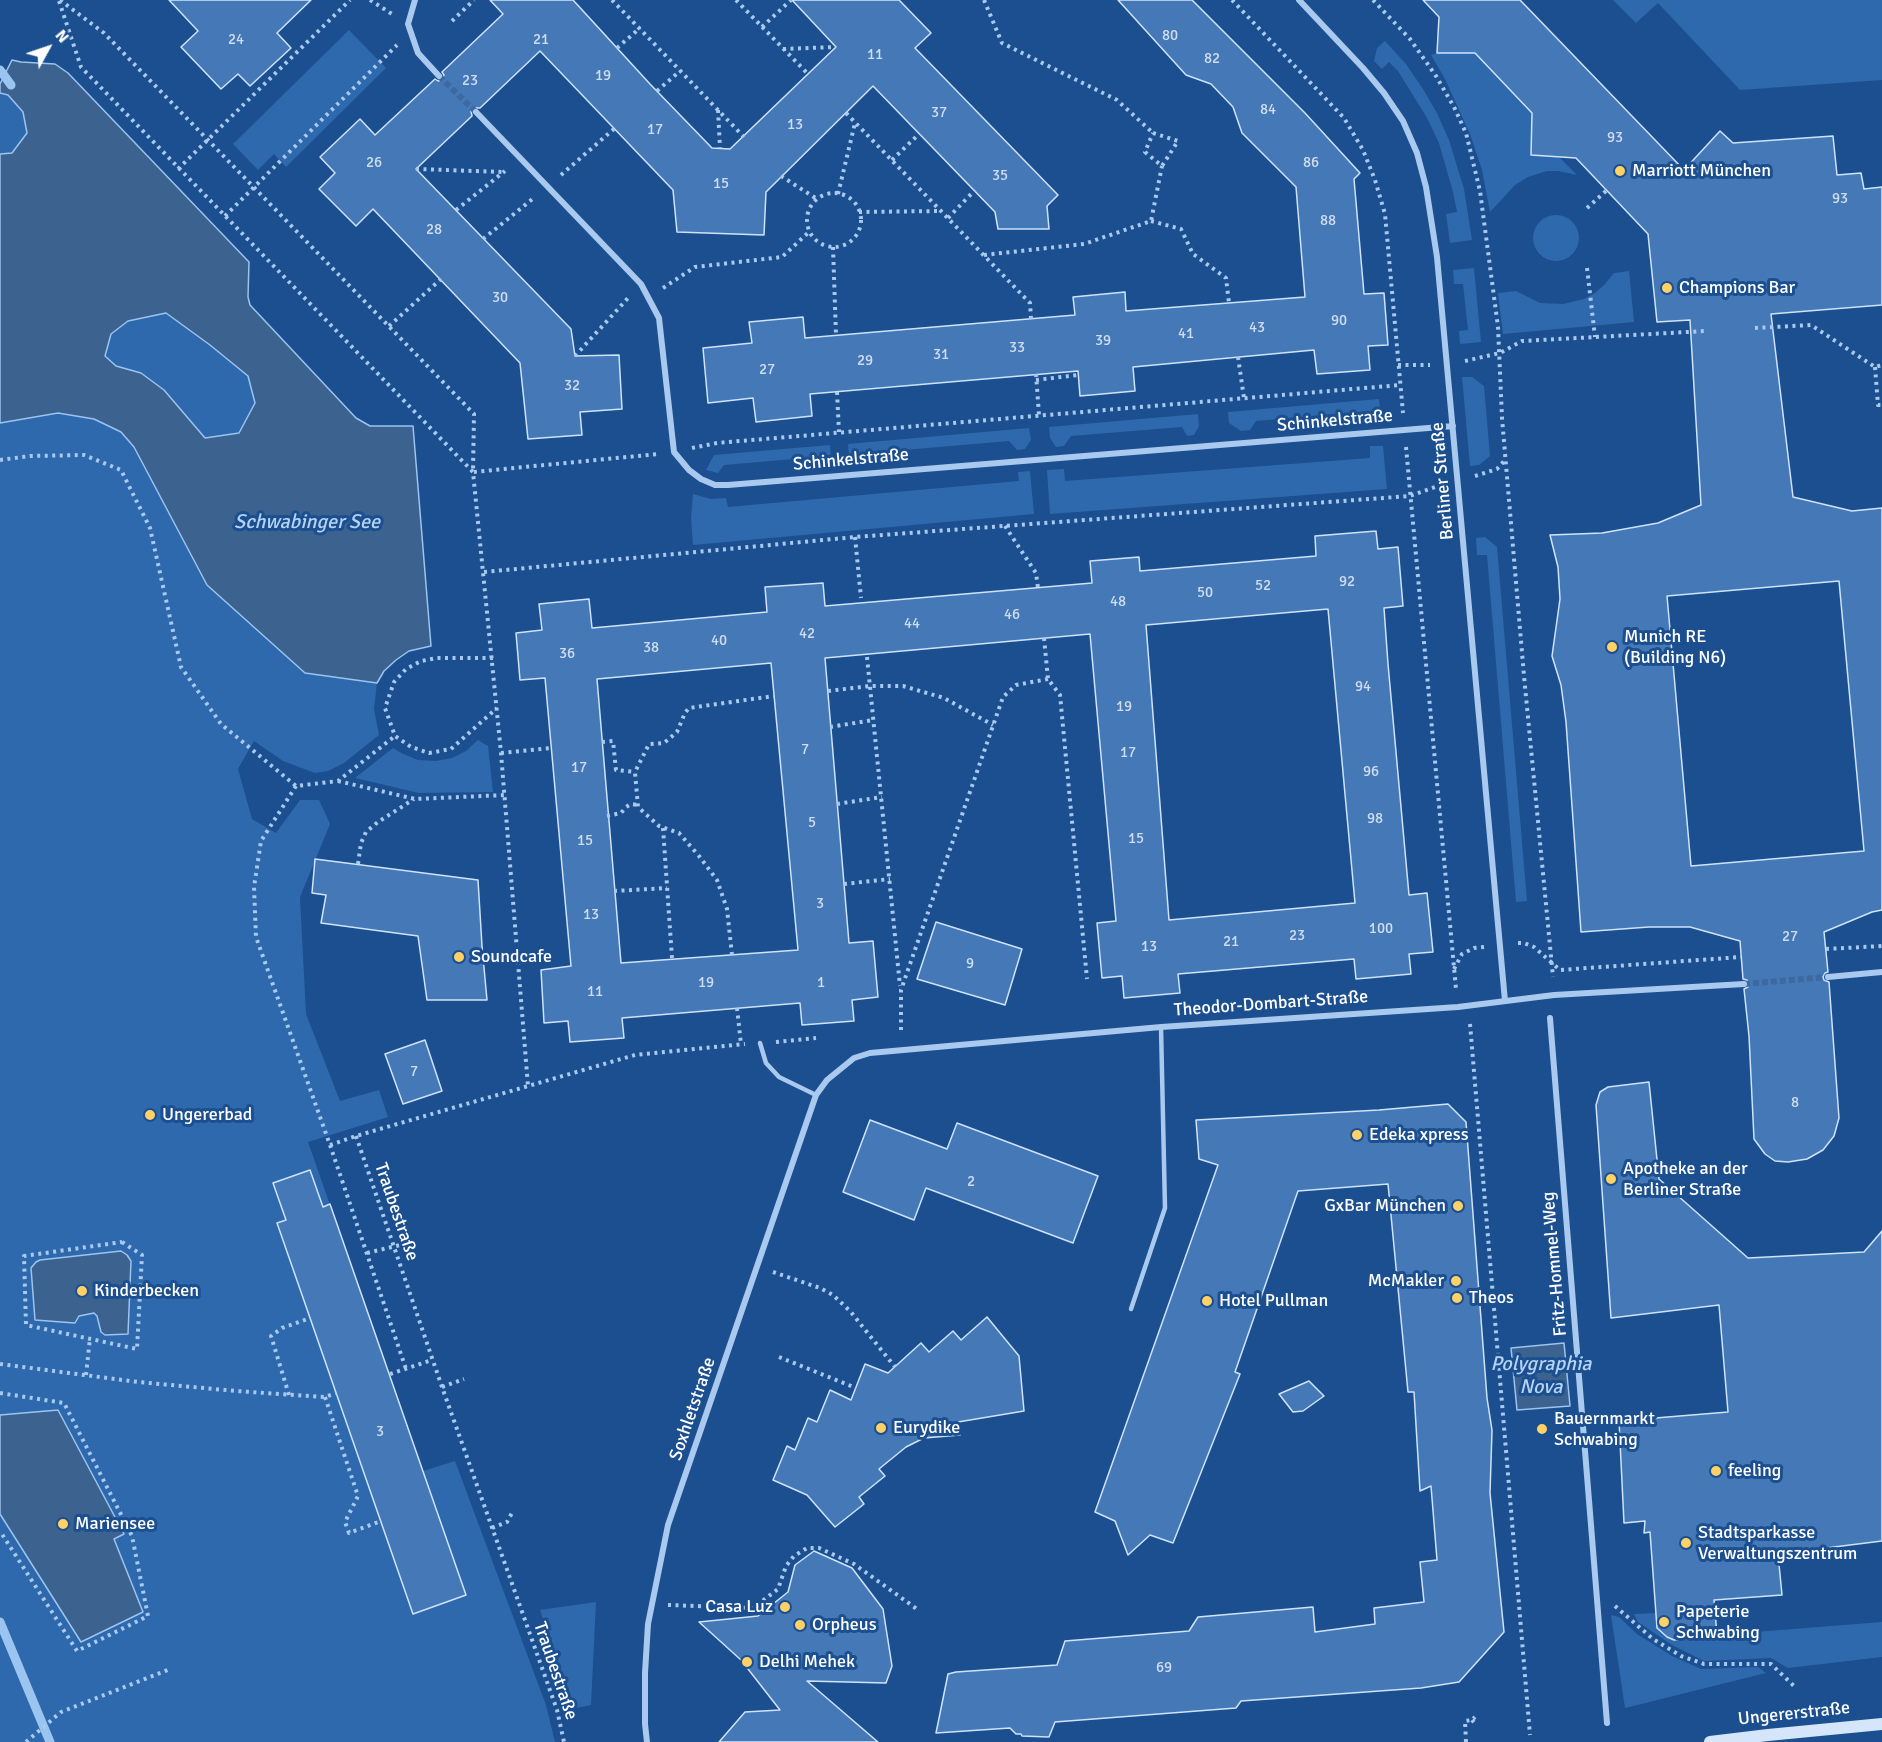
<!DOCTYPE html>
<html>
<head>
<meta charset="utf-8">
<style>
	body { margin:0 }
	#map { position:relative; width:1882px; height:1742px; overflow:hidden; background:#1b4f8f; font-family:Signika,sans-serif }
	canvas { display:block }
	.north { position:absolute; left:18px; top:18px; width:60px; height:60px; -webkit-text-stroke:4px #1b4f8f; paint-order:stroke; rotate:50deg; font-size:16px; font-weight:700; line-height:24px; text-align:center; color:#fff }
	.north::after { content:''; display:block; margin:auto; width:21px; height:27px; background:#fff; clip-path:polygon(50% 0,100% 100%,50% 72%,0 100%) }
</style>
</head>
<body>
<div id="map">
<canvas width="1882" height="1742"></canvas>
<div class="north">N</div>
</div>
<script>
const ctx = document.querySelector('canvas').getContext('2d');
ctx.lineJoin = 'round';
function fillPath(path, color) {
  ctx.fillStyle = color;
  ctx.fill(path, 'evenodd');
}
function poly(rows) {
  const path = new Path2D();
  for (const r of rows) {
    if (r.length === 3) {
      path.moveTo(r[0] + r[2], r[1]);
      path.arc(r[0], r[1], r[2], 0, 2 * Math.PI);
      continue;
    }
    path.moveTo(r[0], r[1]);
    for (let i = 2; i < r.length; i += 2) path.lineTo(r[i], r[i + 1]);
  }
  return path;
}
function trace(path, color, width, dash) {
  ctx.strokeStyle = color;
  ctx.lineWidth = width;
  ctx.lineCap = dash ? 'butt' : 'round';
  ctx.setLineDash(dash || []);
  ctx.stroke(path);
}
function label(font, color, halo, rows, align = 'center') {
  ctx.font = font + ' Signika,sans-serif';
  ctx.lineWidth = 6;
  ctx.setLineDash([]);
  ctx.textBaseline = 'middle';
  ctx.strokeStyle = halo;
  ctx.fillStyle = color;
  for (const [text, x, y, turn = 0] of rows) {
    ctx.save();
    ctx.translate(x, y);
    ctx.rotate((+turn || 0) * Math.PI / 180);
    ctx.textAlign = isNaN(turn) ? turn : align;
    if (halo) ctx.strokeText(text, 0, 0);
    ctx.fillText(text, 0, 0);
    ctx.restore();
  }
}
fillPath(poly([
	[1613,0,1882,0,1882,80,1740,90,1658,3,1636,23],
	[349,30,386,68,286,167,274,154,258,170,233,144],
	[1385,41,1406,64,1423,89,1437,113,1449,140,1464,189,1472,240,1450,243,1446,214,1457,212,1453,192,1439,143,1427,118,1398,71,1389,62,1382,69,1374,61,1377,48],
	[1437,53,1475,53,1539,121,1532,129,1531,155,1559,157,1577,175,1558,171,1547,171,1528,177,1515,185,1490,212,1482,170,1470,134,1445,79,1431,55],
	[0,93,8,95,23,112,27,133,12,153,0,154],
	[1556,238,23],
	[1474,268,1481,342,1460,344,1459,331,1468,330,1463,284,1454,284,1453,270],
	[1629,271,1634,322,1503,334,1498,293,1516,291,1540,303,1563,304,1584,299,1595,293,1604,285,1614,273],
	[166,313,210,345,248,376,255,403,239,433,205,439,164,390,141,373,116,366,105,356,111,334,128,321],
	[1462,377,1472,377,1484,386,1490,456,1479,465,1470,466],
	[1379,399,1381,420,1368,421,1358,412,1256,421,1250,430,1241,431,1229,423,1228,412],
	[58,413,94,419,121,432,134,447,207,585,305,673,377,683,374,709,379,735,344,763,328,771,315,773,283,761,254,741,238,769,252,819,276,833,300,800,319,800,330,824,300,897,306,1014,340,1101,379,1090,388,1117,308,1142,423,1471,455,1461,546,1705,555,1742,0,1742,0,423],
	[1198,414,1199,426,1194,435,1187,436,1182,427,1071,436,1064,446,1056,447,1050,438,1049,427],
	[1029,428,1031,440,1025,449,1017,450,1009,441,869,453,863,463,855,464,849,455,848,444],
	[830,445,831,457,827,466,821,466,817,457,724,465,718,473,706,470,714,455],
	[1370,446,1383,446,1387,489,1050,514,1047,470,1064,469,1065,481,1370,458],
	[1030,471,1034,514,693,545,691,517,693,494,711,499,726,498,728,507,1019,481,1018,472],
	[1485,537,1497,547,1527,901,1516,902,1487,555,1477,555,1476,538],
	[478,740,488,746,493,792,419,793,355,778,393,748,403,754,418,760,436,761,452,758,466,751],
	[596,1602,591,1705,572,1709,540,1610],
	[1656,1613,1657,1628,1667,1637,1674,1640,1717,1635,1882,1622,1882,1657,1788,1668,1771,1658,1704,1661,1672,1645,1638,1622,1634,1614],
	[1611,1615,1619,1617,1637,1634,1672,1656,1701,1669,1758,1667,1766,1673,1625,1708]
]), '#2e69ad');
const water = poly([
	[12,60,21,62,55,64,68,73,249,262,248,297,250,305,356,418,370,426,413,426,431,646,409,651,396,660,384,671,377,683,305,673,207,585,134,447,121,432,94,419,58,413,0,423,0,154,12,153,27,133,23,112,8,95,0,93,0,84,12,60],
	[166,313,210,345,248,376,255,403,239,433,205,438,164,390,141,373,116,366,105,356,111,334,128,321,166,313],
	[121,1251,127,1255,131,1261,128,1334,105,1335,101,1332,97,1316,94,1313,79,1316,75,1323,35,1320,31,1268,36,1262,40,1260,121,1251],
	[1564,1343,1570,1406,1517,1410,1511,1348,1564,1343],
	[58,1410,124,1534,114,1539,143,1612,81,1642,0,1514,0,1415,58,1410]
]);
fillPath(water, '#3c6290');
trace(water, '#9cc4f0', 1.5);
trace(poly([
	[0,70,11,85],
	[0,1622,50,1742]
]), '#9cc4f0', 9);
const building = poly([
	[169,0,311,0,277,33,291,48,250,86,238,74,221,89,181,47,198,31,169,0],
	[490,0,573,0,650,84,712,148,730,149,836,47,792,0,899,0,931,33,915,48,1058,195,1047,206,1049,229,998,229,995,212,873,86,766,192,764,235,677,232,673,190,540,51,480,108,473,108,471,111,472,116,416,169,571,329,575,356,619,355,622,409,580,412,582,435,528,439,520,363,373,209,356,226,319,189,335,173,320,157,360,119,375,135,435,79,438,81,442,80,444,75,442,72,503,14,490,0],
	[1118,0,1192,0,1305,113,1360,173,1354,179,1364,294,1384,293,1388,345,1368,346,1370,370,1317,374,1314,350,1133,367,1135,391,1080,396,1078,371,810,394,812,416,756,422,753,398,708,403,703,348,752,343,749,322,803,317,805,338,1075,315,1073,297,1125,292,1126,311,1305,297,1296,187,1242,133,1233,107,1211,84,1186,75,1118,0],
	[1423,0,1520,0,1684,170,1720,131,1733,143,1833,136,1837,175,1861,173,1864,189,1882,187,1882,305,1771,314,1793,497,1852,511,1882,508,1882,910,1872,912,1824,932,1828,972,1825,973,1823,977,1824,980,1829,982,1839,1118,1834,1136,1823,1150,1807,1159,1788,1162,1775,1161,1765,1154,1754,1139,1749,1036,1744,989,1748,987,1749,983,1747,980,1743,979,1740,941,1690,927,1649,927,1581,932,1566,722,1561,685,1552,656,1560,599,1558,567,1550,535,1602,533,1658,523,1701,505,1690,320,1657,322,1648,234,1576,158,1531,155,1532,113,1475,53,1437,53,1439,17,1423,0],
	[1839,581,1864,851,1691,866,1667,596,1839,581],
	[1376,531,1378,549,1398,547,1403,606,1384,608,1388,664,1409,895,1427,893,1433,952,1409,954,1411,974,1356,979,1354,959,1178,974,1180,993,1124,998,1122,976,1102,978,1097,923,1116,921,1090,634,825,658,849,943,873,941,878,997,852,1000,854,1021,802,1025,800,1003,622,1018,624,1038,570,1042,568,1021,544,1023,541,970,571,966,545,678,520,680,516,633,542,630,539,604,589,599,592,628,767,612,765,587,823,583,825,606,1092,583,1090,561,1139,557,1140,571,1316,556,1315,536,1376,531],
	[1328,609,1355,903,1169,920,1146,625,1328,609],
	[771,663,798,950,621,963,597,679,771,663],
	[315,859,478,880,482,946,487,1000,427,1000,418,936,321,923,326,895,312,893,315,859],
	[936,922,1022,949,1005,1005,917,979,936,922],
	[425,1040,442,1091,403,1104,385,1054,425,1040],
	[1649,1082,1659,1179,1748,1258,1864,1252,1882,1231,1882,1541,1778,1554,1782,1595,1714,1600,1717,1635,1674,1640,1667,1637,1657,1628,1650,1532,1644,1533,1645,1521,1624,1523,1619,1421,1728,1412,1719,1305,1611,1318,1596,1105,1600,1092,1608,1087,1649,1082],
	[1448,1104,1466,1122,1487,1398,1492,1430,1490,1493,1504,1632,1459,1682,1421,1688,1241,1701,1236,1708,1055,1722,1049,1737,1022,1736,1021,1734,1016,1734,1010,1728,936,1733,948,1674,956,1672,1057,1665,1065,1641,1189,1631,1198,1617,1313,1607,1315,1632,1375,1624,1374,1608,1424,1602,1420,1562,1437,1560,1431,1486,1420,1491,1414,1392,1408,1392,1388,1184,1298,1191,1235,1372,1240,1374,1173,1543,1150,1535,1128,1555,1115,1521,1095,1512,1218,1165,1199,1159,1196,1120,1379,1110,1448,1104],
	[870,1120,947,1149,957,1123,1098,1176,1073,1243,926,1188,914,1220,843,1192,870,1120],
	[310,1170,323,1207,330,1204,466,1595,413,1614,277,1223,286,1220,273,1183,310,1170],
	[987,1317,1019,1356,1024,1411,958,1422,960,1435,924,1438,906,1447,879,1469,885,1476,859,1497,864,1504,835,1527,807,1495,773,1480,787,1446,795,1450,808,1418,817,1422,830,1390,851,1400,865,1364,888,1373,921,1343,929,1352,953,1331,961,1340,987,1317],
	[1309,1381,1324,1396,1303,1411,1293,1412,1279,1394,1309,1381],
	[814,1551,852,1568,883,1609,892,1666,886,1683,807,1681,878,1742,719,1742,745,1712,780,1710,741,1660,699,1622,758,1616,788,1592,795,1565,814,1551]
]);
fillPath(building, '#4478b7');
trace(building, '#cfe3fa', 1.5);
trace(poly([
	[439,76,476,112],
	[1744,984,1828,977]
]), '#3d69a0', 6, [6, 3]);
trace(poly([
	[60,0,104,33,474,414,473,472,658,454],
	[370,0,392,14],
	[612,0,744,137],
	[736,0,808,74],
	[984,0,1002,43,1117,100,1153,133],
	[1232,0,1344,118,1363,150,1375,180,1385,214,1403,413],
	[1373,0,1410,39,1436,76,1454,107,1466,133,1480,191,1498,327,1502,418,1524,676,1553,977],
	[59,1,81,67,473,472,501,753,528,1086],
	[452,21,474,0],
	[762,27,791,0],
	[617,48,640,28],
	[783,49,836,47],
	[657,91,680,71],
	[718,110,720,148],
	[846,113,1030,303,1031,319],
	[1153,133,1178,141,1162,166,1145,152,1153,133],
	[892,160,919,134],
	[178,169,350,0],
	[416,169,504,172],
	[561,175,615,128],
	[781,176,817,199],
	[834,220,27],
	[838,194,855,123],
	[1587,208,1607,190],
	[456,210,505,171],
	[859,212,940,211],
	[225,216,397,45],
	[948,218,975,190],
	[1151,221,1181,229,1193,254,1226,278,1229,303],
	[483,239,535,197],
	[833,247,836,335],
	[984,255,1084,244,1151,221,1162,166],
	[1587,268,1595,337],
	[663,288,695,267,782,257,810,231],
	[389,326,441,279],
	[1755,328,1811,325,1875,367,1882,365],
	[575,356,629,297],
	[1238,357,1244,398],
	[1465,361,1500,353,1522,341,1706,331],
	[1398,365,1430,365],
	[1875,367,1878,405,1882,405],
	[1036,374,1039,415],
	[1036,380,1078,375],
	[837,392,839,432],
	[1406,447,1456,989],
	[692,448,717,443,1400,385],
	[0,460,30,456,84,455,121,470,150,528,181,667,221,724,296,786,338,781,395,736],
	[1475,476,1497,469,1506,459],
	[1005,526,1036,573,1038,588],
	[855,537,861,598],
	[484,572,855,537,1410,496,1441,485],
	[1044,638,1048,679,1060,695,1087,979],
	[867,657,900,986],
	[493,658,437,658,421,661,406,669,394,682,385,708,395,736,411,747,429,753,451,749,497,708],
	[828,691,870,686,903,686,944,698,993,725],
	[830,727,873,720],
	[602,742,613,741,616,770,635,772],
	[501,753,551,748],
	[338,781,415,799,505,795],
	[296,786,261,841,254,887,256,937,330,1145,406,1369],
	[837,804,882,797],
	[607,816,621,813,626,807,631,804,638,805],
	[663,828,672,958],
	[358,864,361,843,366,832,378,822,414,799],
	[844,884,890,879],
	[614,891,667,888],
	[1518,943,1524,943,1534,947,1560,970,1741,957],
	[1826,949,1882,946],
	[732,955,727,909,717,880,699,856,679,833,659,826,638,807,635,772,649,744,664,743,677,732,685,713,689,708,774,696],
	[1454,969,1462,954,1474,948,1484,947],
	[737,1008,741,1044],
	[1470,1024,1530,1735],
	[901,1030,901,990,1003,697,1016,685,1048,679],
	[776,1042,816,1038],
	[356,1136,442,1387,557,1710,564,1742],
	[330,1145,356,1136,635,1055,745,1044],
	[122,1242,142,1255,137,1349,26,1325,24,1256,122,1242],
	[367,1253,417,1241],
	[773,1272,820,1288,833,1295,850,1311,895,1367],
	[779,1357,856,1388],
	[0,1364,138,1382,236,1391,325,1397,336,1393],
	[390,1374,432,1360],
	[86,1375,90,1338],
	[442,1387,464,1379],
	[0,1393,64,1403,132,1536,148,1616,77,1651,0,1531],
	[289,1395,271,1336,282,1328,310,1318],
	[325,1397,358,1496,345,1522,349,1533,381,1521],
	[492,1528,507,1522,513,1511],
	[668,1605,753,1608,778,1589,786,1566,794,1556,807,1548,819,1548,854,1564,917,1609],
	[1615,1606,1653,1639,1681,1656,1704,1664,1771,1664,1794,1686],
	[1472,1720,1476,1725],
	[26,1742,61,1712,170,1669],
	[1466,1742,1465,1721,1472,1720,1475,1717]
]), '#a9c9ee', 4, [3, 4.5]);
trace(poly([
	[760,1043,766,1063,779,1077,816,1095],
	[1131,1309,1165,1208,1161,1027]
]), '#a9c9ee', 4.5);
trace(poly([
	[415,0,408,24,418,53,439,76],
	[1299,0,1363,68,1384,93,1403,121,1417,153,1426,187,1437,257,1505,1001],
	[476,112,641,284,659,318,674,452,689,470,701,479,715,485,728,485,1453,426],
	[1828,977,1882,972],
	[1550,1018,1607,1723],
	[647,1742,645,1724,645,1673,648,1624,668,1525,816,1095,827,1080,854,1058,870,1053,1161,1027,1458,1007,1554,995,1744,984]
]), '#a9c9ee', 6);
trace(poly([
	[1710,1742,1768,1735,1882,1724]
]), '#d6e6fa', 12);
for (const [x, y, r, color] of [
	[1620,171,6,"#ffd166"],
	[1667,288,6,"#ffd166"],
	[1612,647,6,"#ffd166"],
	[459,957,6,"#ffd166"],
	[150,1115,6,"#ffd166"],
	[1357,1135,6,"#ffd166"],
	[1611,1179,6,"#ffd166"],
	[1458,1206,6,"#ffd166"],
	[1456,1281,6,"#ffd166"],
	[82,1291,6,"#ffd166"],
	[1457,1298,6,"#ffd166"],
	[1207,1301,6,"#ffd166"],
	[881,1428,6,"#ffd166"],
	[1542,1429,6,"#ffd166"],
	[1716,1471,6,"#ffd166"],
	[63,1524,6,"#ffd166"],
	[1686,1543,6,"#ffd166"],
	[785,1607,6,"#ffd166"],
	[1664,1622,6,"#ffd166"],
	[800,1625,6,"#ffd166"],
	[747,1662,6,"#ffd166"]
]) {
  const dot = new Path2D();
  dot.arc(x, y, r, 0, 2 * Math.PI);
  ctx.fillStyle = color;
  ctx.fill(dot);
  trace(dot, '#1b4f8f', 2);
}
label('15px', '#d0dded', null, [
	["80",1170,36],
	["24",236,40],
	["21",541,40],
	["11",875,55],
	["82",1212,59],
	["19",603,76],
	["23",470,81],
	["84",1268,110],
	["37",939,113],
	["13",795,125],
	["17",655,130],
	["93",1615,138],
	["26",374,163],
	["86",1311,163],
	["35",1000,176],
	["15",721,184],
	["93",1840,199],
	["88",1328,221],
	["28",434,230],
	["30",500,298],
	["90",1339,321],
	["43",1257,328],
	["41",1186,334],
	["39",1103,341],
	["33",1017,348],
	["31",941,355],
	["29",865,361],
	["27",767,370],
	["32",572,386],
	["92",1347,582],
	["52",1263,586],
	["50",1205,593],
	["48",1118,602],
	["46",1012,615],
	["44",912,624],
	["42",807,634],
	["40",719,641],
	["38",651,648],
	["36",567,654],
	["94",1363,687],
	["19",1124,707],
	["7",805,750],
	["17",1128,753],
	["17",579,768],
	["96",1371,772],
	["98",1375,819],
	["5",812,823],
	["15",1136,839],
	["15",585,841],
	["3",820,904],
	["13",591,915],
	["100",1381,929],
	["23",1297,936],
	["27",1790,937],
	["21",1231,942],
	["13",1149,947],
	["9",970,964],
	["19",706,983],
	["1",821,983],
	["11",595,992],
	["7",414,1072],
	["8",1795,1103],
	["2",971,1182],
	["3",380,1432],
	["69",1164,1668]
]);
label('18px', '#fff', '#1b4f8f', [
	["Marriott München",1632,171],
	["Champions Bar",1679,288],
	["Munich RE",1624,637],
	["(Building N6)",1624,658],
	["Soundcafe",471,957],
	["Ungererbad",162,1115],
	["Edeka xpress",1369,1135],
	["Apotheke an der",1623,1169],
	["Berliner Straße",1623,1190],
	["GxBar München",1446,1206,"right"],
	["McMakler",1444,1281,"right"],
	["Kinderbecken",94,1291],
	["Theos",1469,1298],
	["Hotel Pullman",1219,1301],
	["Bauernmarkt",1554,1419],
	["Schwabing",1554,1440],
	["Eurydike",893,1428],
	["feeling",1728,1471],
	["Mariensee",75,1524],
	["Stadtsparkasse",1698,1533],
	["Verwaltungszentrum",1698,1554],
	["Casa Luz",773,1607,"right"],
	["Papeterie",1676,1612],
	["Schwabing",1676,1633],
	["Orpheus",812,1625],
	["Delhi Mehek",759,1662]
], 'left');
label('18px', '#fff', '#1b4f8f', [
	["Schinkelstraße",1335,421,-5],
	["Schinkelstraße",851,460,-5],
	["Berliner Straße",1443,481,-95],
	["Theodor-Dombart-Straße",1271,1004,-4],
	["Traubestraße",396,1212,71],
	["Fritz-Hommel-Weg",1555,1264,-95],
	["Soxhletstraße",693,1409,-71],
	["Traubestraße",555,1671,71],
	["Ungererstraße",1794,1714,-6]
]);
label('italic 20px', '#b5d3f5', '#1b4f8f', [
	["Schwabinger See",307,523],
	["Polygraphia",1541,1365],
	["Nova",1541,1388]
]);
</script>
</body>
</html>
